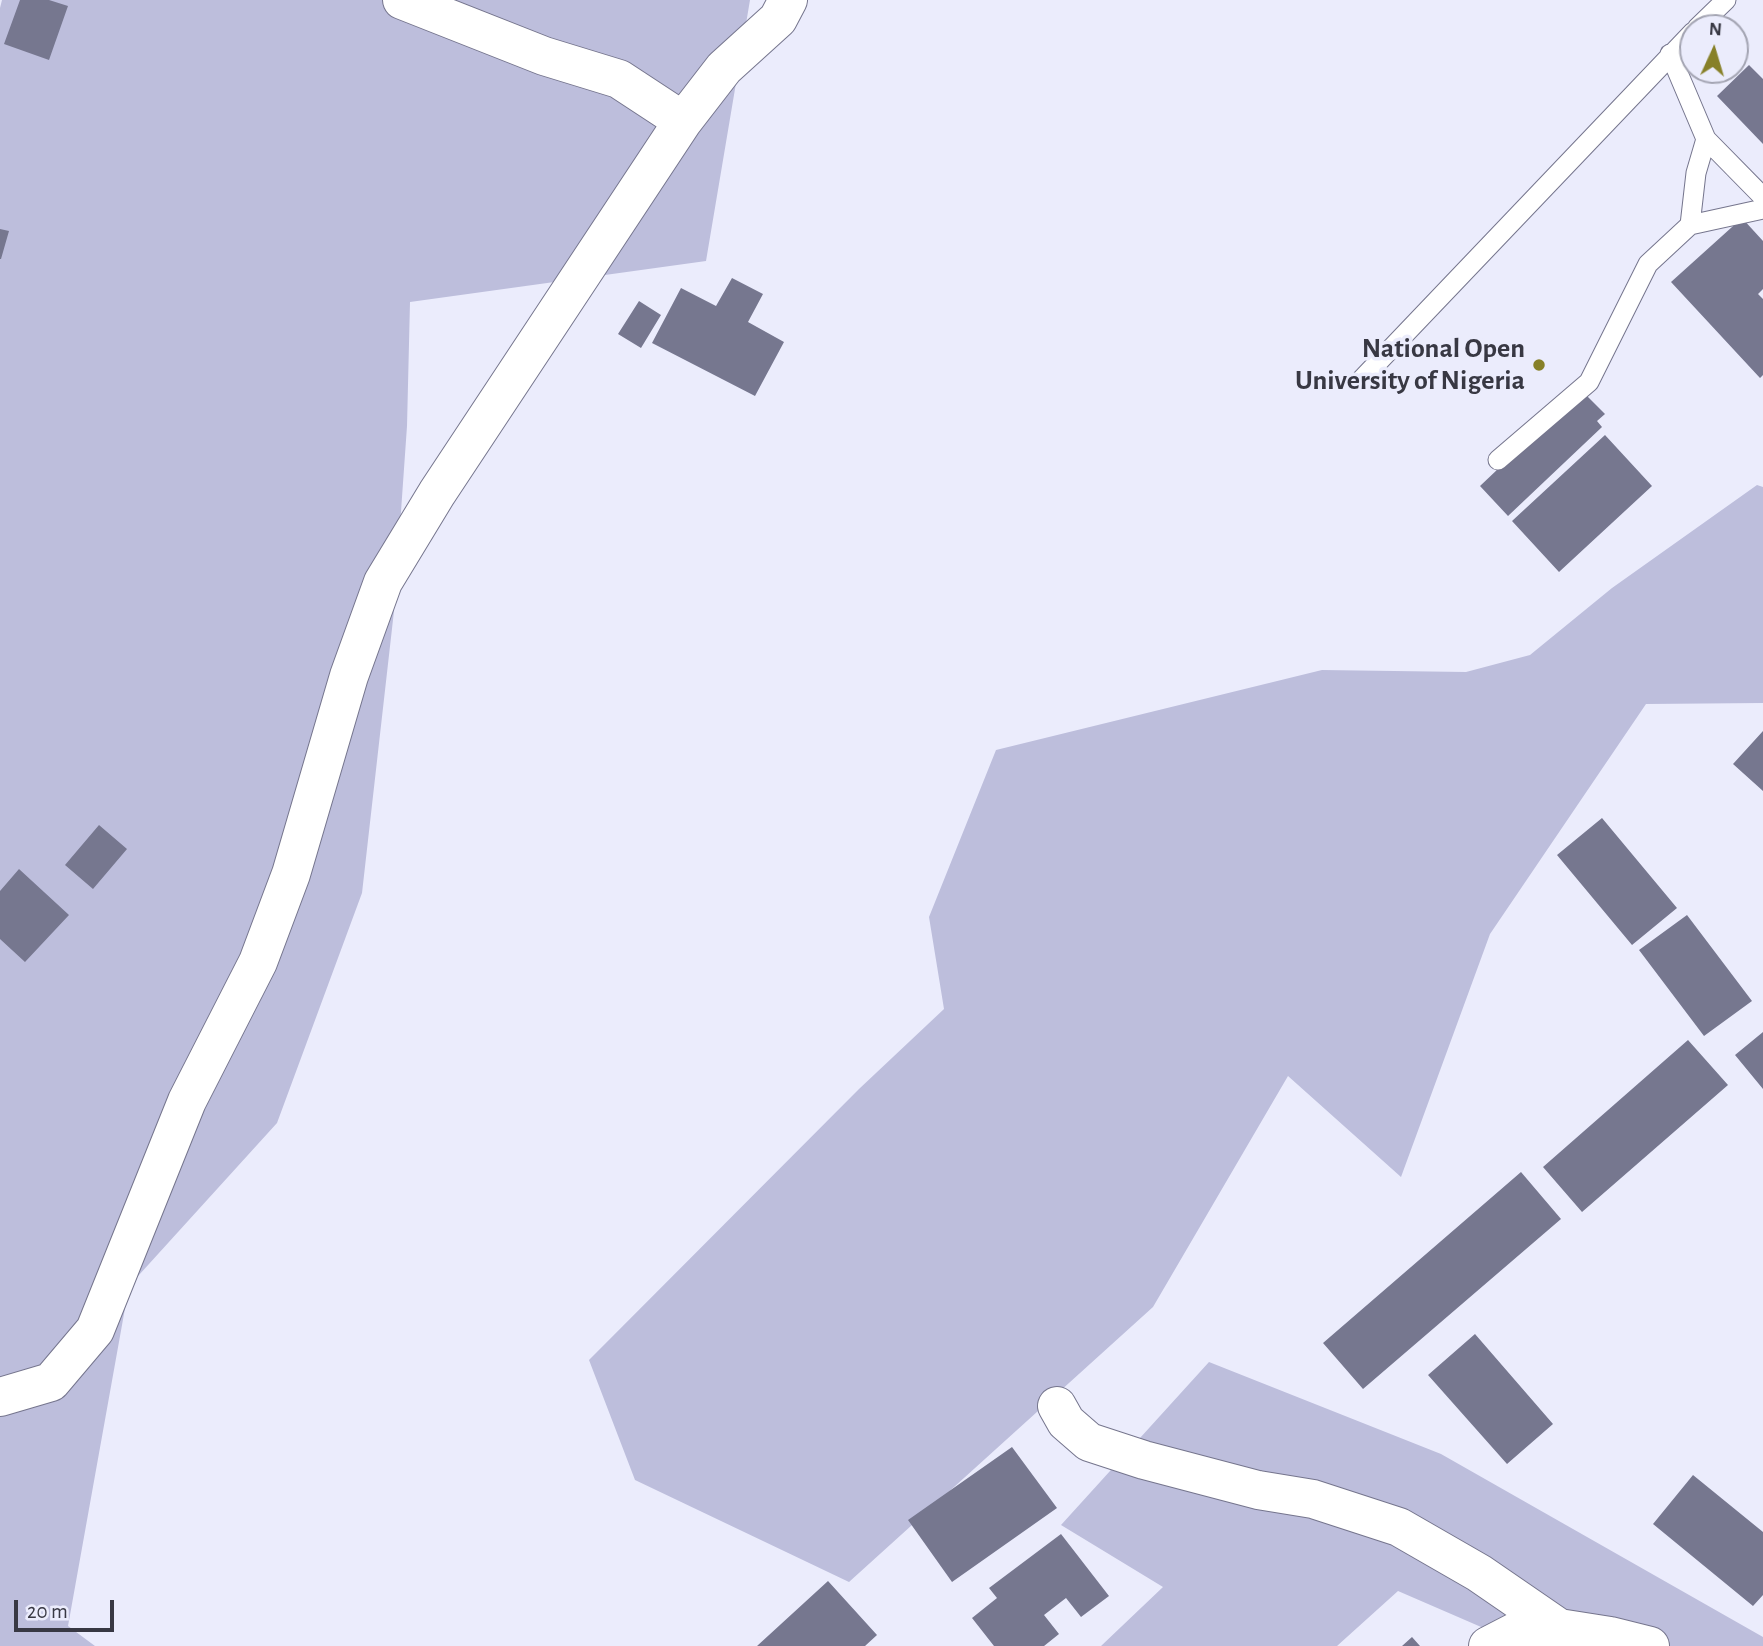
<!DOCTYPE html>
<html>
<head>
<meta charset="utf-8">
<style>
	body { margin:0 }
	#map { position:relative; width:1763px; height:1646px; overflow:hidden; background:#ebecfc; font-family:"Alegreya Sans",sans-serif }
	canvas { display:block }
	.north { position:absolute; left:1679px; top:14px; width:70px; height:70px; box-sizing:border-box; background:#ebecfc; border:2px solid #a3a4b2; border-radius:50%; rotate:4deg; font-size:19px; font-weight:700; line-height:28px; text-align:center; color:#383843 }
	.north::after { content:''; display:block; margin:auto; width:24px; height:32px; background:#878028; clip-path:polygon(50% 0,100% 100%,50% 72%,0 100%) }
	.scale { position:absolute; left:14px; top:1600px; width:100px; height:32px; box-sizing:border-box; border:4px solid #383843; border-top:0; padding-left:9px; font-size:21px; line-height:24px; white-space:nowrap; color:#383843; -webkit-text-stroke:5px #ebecfc; paint-order:stroke }
</style>
</head>
<body>
<div id="map">
<canvas width="1763" height="1646"></canvas>
<div class="north">N</div>
<div class="scale">20 m</div>
</div>
<script>
const ctx = document.querySelector('canvas').getContext('2d');
ctx.lineJoin = 'round';
function fillPath(path, color) {
  ctx.fillStyle = color;
  ctx.fill(path, 'evenodd');
}
function poly(rows) {
  const path = new Path2D();
  for (const r of rows) {
    path.moveTo(r[0], r[1]);
    for (let i = 2; i < r.length; i += 2) path.lineTo(r[i], r[i + 1]);
  }
  return path;
}
function trace(path, color, width, dash) {
  ctx.strokeStyle = color;
  ctx.lineWidth = width;
  ctx.lineCap = dash ? 'butt' : 'round';
  ctx.setLineDash(dash || []);
  ctx.stroke(path);
}
function label(font, color, halo, rows, align = 'center') {
  ctx.font = font + ' "Alegreya Sans",sans-serif';
  ctx.lineWidth = 7;
  ctx.setLineDash([]);
  ctx.textBaseline = 'middle';
  ctx.strokeStyle = halo;
  ctx.fillStyle = color;
  for (const [text, x, y, turn = 0] of rows) {
    ctx.save();
    ctx.translate(x, y);
    ctx.rotate((+turn || 0) * Math.PI / 180);
    ctx.textAlign = isNaN(turn) ? turn : align;
    if (halo) ctx.strokeText(text, 0, 0);
    ctx.fillText(text, 0, 0);
    ctx.restore();
  }
}
fillPath(poly([
	[2,0,750,0,706,261,410,302,407,426,394,611,362,893,277,1123,129,1286,68,1626,95,1646,0,1646,0,8],
	[1757,485,1763,487,1763,703,1646,704,1490,934,1401,1177,1288,1076,1153,1307,849,1582,635,1480,589,1360,859,1089,944,1009,929,917,996,750,1322,670,1466,672,1530,655,1612,588],
	[1209,1362,1441,1454,1763,1637,1763,1646,1525,1646,1398,1591,1337,1646,1101,1646,1163,1587,1061,1525]
]), '#bdbedc');
fillPath(poly([
	[20,0,49,0,68,6,49,60,4,44],
	[1749,65,1763,79,1763,144,1717,96],
	[1742,218,1763,241,1763,289,1758,294,1763,299,1763,375,1760,378,1671,282],
	[0,229,9,231,1,259,0,259],
	[732,278,763,294,748,322,784,342,755,396,652,343,681,288,716,306],
	[639,301,661,315,641,348,618,334],
	[1587,396,1605,414,1597,421,1602,427,1508,516,1480,486,1574,397,1580,403],
	[1605,435,1652,486,1559,572,1512,521],
	[1763,731,1763,791,1733,764],
	[1602,818,1677,908,1632,945,1557,855],
	[99,825,127,849,93,889,65,865],
	[19,869,69,915,25,962,0,939,0,891],
	[1687,915,1752,1001,1704,1036,1639,950],
	[1763,1032,1763,1089,1735,1055],
	[1688,1040,1728,1085,1582,1212,1543,1167],
	[1521,1172,1561,1219,1363,1389,1323,1343],
	[1475,1334,1553,1424,1507,1464,1428,1375],
	[1012,1447,1057,1508,952,1582,908,1520],
	[1693,1475,1763,1532,1763,1595,1753,1606,1653,1524],
	[1061,1534,1109,1596,1081,1617,1066,1598,1044,1615,1059,1634,1044,1646,994,1646,972,1618,997,1598,989,1588],
	[828,1581,877,1635,865,1646,757,1646],
	[1412,1637,1420,1646,1402,1646]
]), '#76778f');
const lane = poly([
	[1697,28,1726,0],
	[1670,54,1706,139,1763,197],
	[1690,225,1696,173,1706,139],
	[1362,379,1693,32],
	[1498,460,1589,382,1648,264,1690,225,1763,209]
]);
const street = poly([
	[402,0,544,56,619,79,683,121],
	[0,1397,51,1382,95,1330,187,1101,258,962,291,874,349,676,383,582,437,493,683,121,724,68,778,19,788,0],
	[1057,1406,1066,1422,1089,1442,1144,1460,1258,1490,1313,1499,1399,1527,1479,1573,1559,1628,1572,1646],
	[1488,1646,1519,1630,1559,1628,1610,1636,1650,1646]
]);
trace(lane, '#75758d', 21);
trace(street, '#75758d', 40);
trace(lane, '#fff', 19);
trace(street, '#fff', 38);
for (const [x, y, r, color] of [
	[1539,365,7,"#878028"]
]) {
  const dot = new Path2D();
  dot.arc(x, y, r, 0, 2 * Math.PI);
  ctx.fillStyle = color;
  ctx.fill(dot);
  trace(dot, '#ebecfc', 2.5);
}
label('bold 28px', '#383843', '#ebecfc', [
	["National Open",1525,349],
	["University of Nigeria",1525,381]
], 'right');
</script>
</body>
</html>
